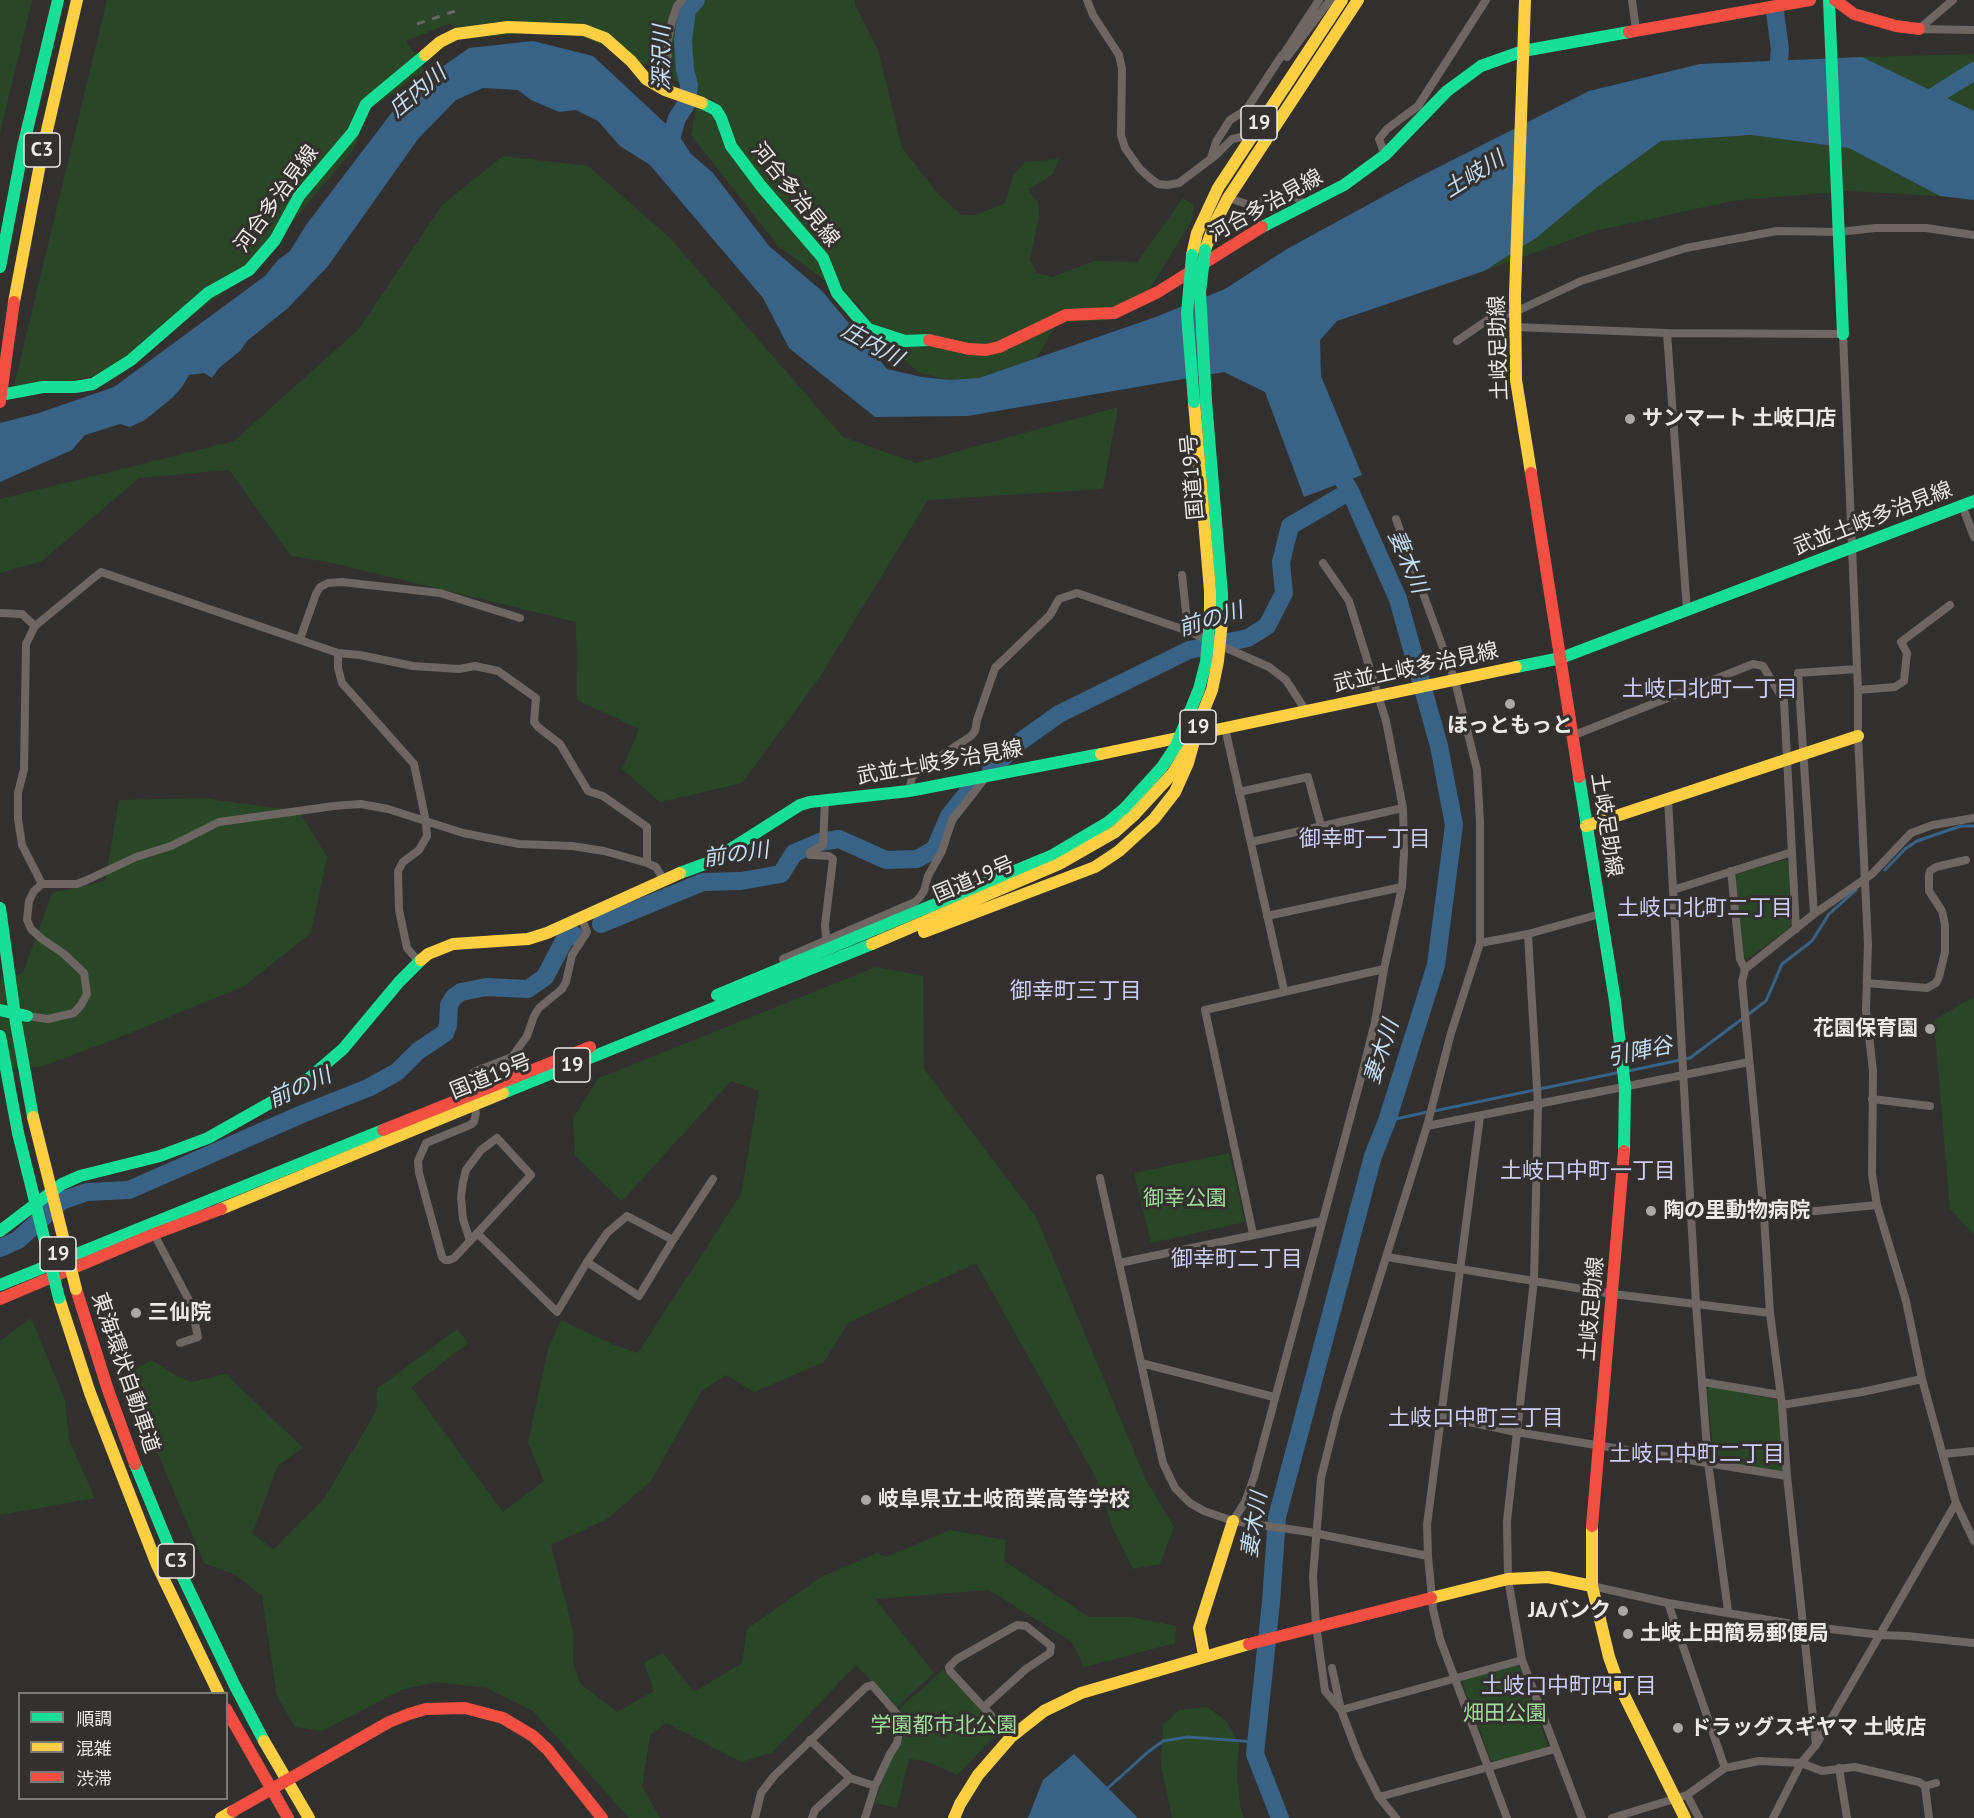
<!DOCTYPE html>
<html>
<head>
<meta charset="utf-8">
<style>
	body { margin:0 }
	#map { position:relative; width:1974px; height:1818px; overflow:hidden; background:#32302e; font-family:"PT Sans","Noto Sans JP",sans-serif }
	canvas { display:block }
	.legend { position:absolute; left:18px; top:1692px; width:210px; height:108px; box-sizing:border-box; background:#33302d; border:2px solid #7d7a77; margin:0; padding:8px 10px; list-style:none; font-size:18px; color:#ebeae7 }
	.legend li { display:flex; align-items:center; gap:12px; height:30px }
	.legend b { width:30px; border:2px solid #7d7a77 }
</style>
</head>
<body>
<div id="map">
<canvas width="1974" height="1818"></canvas>
<ul class="legend">
<li><b style="height:8px;background:#16e098"></b>順調</li>
<li><b style="height:8px;background:#ffcf43"></b>混雑</li>
<li><b style="height:8px;background:#f24e42"></b>渋滞</li>
</ul>
</div>
<script>
const ctx = document.querySelector('canvas').getContext('2d');
ctx.lineJoin = 'round';
function fillPath(path, color) {
  ctx.fillStyle = color;
  ctx.fill(path, 'evenodd');
}
function poly(rows) {
  const path = new Path2D();
  for (const r of rows) {
    path.moveTo(r[0], r[1]);
    for (let i = 2; i < r.length; i += 2) path.lineTo(r[i], r[i + 1]);
  }
  return path;
}
function trace(path, color, width, dash) {
  ctx.strokeStyle = color;
  ctx.lineWidth = width;
  ctx.lineCap = dash ? 'butt' : 'round';
  ctx.setLineDash(dash || []);
  ctx.stroke(path);
}
function label(font, color, halo, rows, align = 'center') {
  ctx.font = font + ' "PT Sans","Noto Sans JP",sans-serif';
  ctx.lineWidth = 6;
  ctx.setLineDash([]);
  ctx.textBaseline = 'middle';
  ctx.strokeStyle = halo;
  ctx.fillStyle = color;
  for (const [text, x, y, turn = 0] of rows) {
    ctx.save();
    ctx.translate(x, y);
    ctx.rotate((+turn || 0) * Math.PI / 180);
    ctx.textAlign = isNaN(turn) ? turn : align;
    if (halo) ctx.strokeText(text, 0, 0);
    ctx.fillText(text, 0, 0);
    ctx.restore();
  }
}
fillPath(poly([
	[0,0,32,0,0,133],
	[107,0,855,0,855,5,878,50,902,148,939,195,962,215,976,215,1005,203,1014,174,1025,162,1059,159,1053,174,1028,190,1038,202,1039,216,1030,260,1037,273,1052,277,1094,261,1137,262,1183,198,1194,205,1192,220,1145,297,1135,307,1107,320,1057,323,1025,378,995,384,950,380,920,373,871,334,860,306,778,246,691,135,698,96,664,73,565,29,466,39,450,23,406,41,425,70,369,110,353,150,249,273,120,370,12,394],
	[1974,54,1974,111,1862,57],
	[1751,135,1849,148,1940,196,1846,191,1732,201,1595,231,1484,271,1536,238,1596,188,1661,141],
	[503,156,588,166,670,238,843,437,916,463,1118,407,1103,489,928,500,820,677,742,783,660,802,622,769,639,729,577,700,576,622,333,563,291,556,229,470,139,478,42,561,0,573,0,499,234,441,358,330,442,205],
	[202,798,299,811,327,857,311,933,244,986,118,1038,43,1066,0,1070,0,980,23,973,52,893,105,881,119,800],
	[1786,859,1789,863,1791,924,1788,929,1747,959,1743,956,1736,877,1738,874],
	[876,967,923,976,924,1069,1036,1217,1146,1480,1174,1527,1160,1564,1133,1569,1113,1529,1097,1480,976,1263,848,1323,824,1362,754,1392,726,1375,701,1392,651,1481,607,1519,551,1545,574,1635,573,1663,581,1684,617,1712,654,1691,644,1663,663,1653,694,1692,742,1663,747,1629,821,1577,877,1553,886,1557,950,1530,1006,1540,1004,1561,1089,1617,1131,1617,1176,1626,1175,1643,1084,1667,1072,1642,989,1590,875,1599,934,1673,897,1707,856,1665,773,1752,742,1762,666,1723,650,1735,642,1787,660,1818,629,1818,533,1711,487,1688,437,1682,401,1690,322,1731,295,1727,277,1696,262,1596,236,1575,204,1563,125,1376,151,1360,179,1377,192,1382,226,1374,303,1448,278,1465,252,1534,274,1549,325,1497,376,1412,377,1389,457,1329,468,1343,411,1387,503,1512,544,1481,528,1443,548,1349,561,1320,614,1345,638,1353,741,1194,759,1091,731,1081,622,1201,575,1156,573,1118,599,1078],
	[1974,997,1974,1235,1950,1209,1934,1020],
	[1229,1153,1245,1222,1151,1243,1134,1173],
	[31,1318,65,1400,69,1440,95,1498,0,1515,0,1341],
	[1711,1386,1777,1400,1784,1471,1783,1473,1716,1461,1714,1458,1707,1388],
	[1516,1665,1520,1668,1547,1744,1545,1748,1494,1762,1491,1760,1462,1682,1464,1679],
	[943,1670,1001,1730,957,1775,926,1761,909,1759,897,1808,875,1803,888,1763,904,1738,904,1720,900,1708],
	[1207,1707,1226,1721,1239,1743,1237,1775,1240,1806,1244,1818,1172,1818,1161,1765,1163,1725,1179,1710]
]), '#294627');
fillPath(poly([
	[533,41,593,56,680,137,691,154,713,173,769,246,822,291,887,369,922,377,950,380,979,378,1153,318,1225,289,1287,249,1417,178,1589,91,1700,64,1862,57,1974,111,1974,200,1940,196,1849,148,1751,135,1661,141,1596,188,1536,238,1484,271,1337,321,1320,340,1321,376,1362,475,1304,497,1265,392,1224,372,968,416,875,417,789,348,763,298,650,165,620,146,598,121,576,110,559,112,531,100,518,90,483,88,456,100,418,139,328,266,288,308,247,341,240,351,219,368,212,378,204,373,189,375,182,387,172,398,145,420,130,427,120,424,85,435,72,450,0,482,0,423,39,413,114,387,265,276,278,260,290,251,306,225,409,90,469,48],
	[1074,1754,1137,1817,1136,1818,1028,1818,1043,1780]
]), '#396386');
trace(poly([
	[1885,870,1905,849,1917,841,1961,826,1974,826],
	[1628,1071,1690,1058,1766,1001,1782,964,1812,941,1829,914,1856,890],
	[1434,1111,1621,1072],
	[1387,1121,1427,1112],
	[1108,1788,1148,1752,1163,1741,1188,1737,1256,1742]
]), '#396386', 3);
trace(poly([
	[1775,12,1780,49,1777,84],
	[1920,105,1974,71],
	[659,144,672,135,677,118,687,103,689,85,685,70,683,40,687,10,696,0],
	[991,769,1017,744,1059,714,1189,650,1248,638,1267,626,1284,593,1281,562,1290,526,1350,491],
	[601,924,703,882,741,881,781,874,794,853,820,842,839,839,886,860,917,859,935,849,949,816,972,787],
	[0,1248,18,1240,61,1201,87,1192,129,1190,302,1114,368,1088,397,1072,418,1051,445,1033,448,1025,449,1005,454,997,461,992,486,987,528,989,545,977,565,939,574,935],
	[1280,1818,1255,1754,1271,1602,1277,1517,1373,1156,1387,1121,1436,965,1454,825,1439,746,1398,599,1350,491,1331,461]
]), '#396386', 18);
trace(poly([
	[1087,0,1093,15,1119,55,1122,69,1121,135,1125,148,1140,169,1150,178,1158,184,1167,185,1179,183,1216,155,1232,139,1241,137,1248,140],
	[1632,0,1636,30],
	[1919,29,1974,30],
	[1919,29,1953,0],
	[1283,55,1319,0],
	[665,90,667,77,668,41,672,21,677,6,682,0],
	[1385,155,1379,139,1387,129,1418,106,1486,0],
	[1211,158,1216,142,1230,120,1246,110,1282,55,1287,57,1330,0],
	[1228,198,1247,204,1255,203,1272,195,1285,193,1295,196,1306,206],
	[1515,327,1667,333,1843,334,1858,690,1858,736,1868,944,1866,1010,1873,1071,1872,1174,1877,1205,1906,1301,1922,1379,1956,1503,1974,1541],
	[1667,333,1687,611],
	[1457,341,1489,319,1515,312,1581,281,1686,248,1777,231,1839,232,1875,228,1926,228,1974,235],
	[1962,505,1974,537],
	[1182,575,1188,631],
	[0,613,22,614,35,626],
	[300,639,316,594,320,587,328,583,342,582,440,593,520,618],
	[338,653,338,668,342,683,414,764,426,822,427,836,419,850,403,862,398,871,399,910,407,948,419,962],
	[1858,690,1895,687,1904,681,1907,653,1901,642,1950,605],
	[1225,728,1284,990],
	[1572,736,1753,664,1763,666,1784,701,1796,929],
	[909,791,912,777,918,771,971,736,975,731,977,720,995,668,1050,615,1059,599,1077,593,1188,631,1269,667,1286,680,1306,711],
	[1239,792,1308,777,1321,826],
	[1668,799,1696,1304,1708,1462,1728,1611],
	[825,801,823,845,810,852,810,855,829,856,833,859,825,925,826,938],
	[1251,842,1403,808],
	[1731,871,1740,959,1745,969],
	[42,884,22,845,18,819,18,793,24,769,26,644,35,626,101,572,338,653,360,655,413,666,459,669,475,666,498,671,536,698,534,722,538,727,560,744,588,791,603,796,647,827,647,863],
	[1673,890,1792,852],
	[1814,914,1798,673,1857,669],
	[1267,916,1402,887],
	[1528,934,1538,1105,1534,1280,1507,1521,1508,1579,1522,1660,1582,1818],
	[1480,943,1528,934,1600,914],
	[785,967,783,959,915,902,920,897,924,891,928,876,942,851,952,820,986,777],
	[1867,983,1927,988,1936,983,1939,977,1945,952,1945,925,1942,911,1929,891,1929,875,1930,871,1936,867,1966,860],
	[27,1016,48,1019,74,1013,81,1005,87,994,84,973,64,954,42,939,31,929,27,920,29,901,34,891,42,884,77,884,87,880,136,857,171,846,219,822,334,806,361,804,388,809,463,833,519,844,572,846,604,851,647,863,656,867,663,879],
	[470,1094,469,1076,476,1071,512,1057,527,1036,534,1016,539,1008,562,989,566,982,572,955,587,932,581,917],
	[1872,1099,1930,1106],
	[1480,1116,1427,1525,1428,1556,1433,1609,1440,1639,1507,1818],
	[1427,1126,1749,1062],
	[1100,1178,1119,1263],
	[1764,1216,1877,1205],
	[1322,1221,1119,1263,1163,1463,1175,1488,1190,1503,1204,1511,1233,1521,1309,1532,1428,1556],
	[477,1233,557,1312,587,1262,607,1233,627,1216,673,1240,713,1179],
	[154,1234,191,1304,198,1337,180,1343],
	[1253,1234,1205,1010,1384,969],
	[470,1241,463,1219,461,1197,463,1182,466,1170,481,1150,497,1138,531,1175,470,1241,454,1258,449,1260,445,1260,442,1257,419,1173,418,1161,426,1143,470,1125,474,1122,476,1113,474,1106],
	[1387,1257,1613,1294,1770,1313],
	[587,1262,639,1296,673,1240],
	[1141,1363,1274,1397],
	[1703,1382,1780,1395],
	[1782,1405,1862,1392,1922,1379],
	[1441,1416,1516,1432,1787,1476],
	[1943,1454,1974,1451],
	[1233,1521,1245,1502,1254,1477,1363,1070,1375,1022,1384,969,1402,887,1404,853,1403,808,1386,721,1349,601,1323,563],
	[1592,1586,1668,1603,1805,1626,1881,1635,1907,1636,1974,1643],
	[1668,1603,1725,1768],
	[1332,1668,1341,1710,1522,1660],
	[984,1707,1026,1669,1050,1653,1051,1646,1026,1626,1017,1625,957,1659,949,1667,950,1671,1011,1737],
	[810,1740,850,1778,875,1786],
	[1816,1745,1787,1476,1782,1405,1770,1313,1764,1216,1742,982,1745,969,1814,914,1872,874,1911,833,1933,825,1974,818],
	[1839,1768,1847,1818],
	[1925,1786,1929,1818],
	[1687,1795,1699,1818],
	[1379,1797,1555,1749],
	[755,1818,761,1793,774,1776,866,1687,872,1685,897,1714,901,1724,897,1743,890,1754,875,1786,865,1818],
	[812,1818,815,1810,850,1778],
	[1396,1818,1379,1797,1359,1757,1341,1710,1325,1691,1316,1625,1313,1576,1321,1478,1337,1414,1427,1126,1451,1033,1480,943,1480,822,1477,770,1455,681,1396,519],
	[1612,1818,1687,1795,1725,1768,1759,1761,1801,1763,1822,1771,1855,1767,1919,1782,1925,1786,1936,1783],
	[1773,1818,1801,1763,1816,1745,1956,1503]
]), '#6d6663', 8);
trace(poly([
	[1829,0,1843,334],
	[702,103,716,110,721,118,731,146,761,186,823,258,837,293,868,329,905,341,929,340],
	[1262,227,1344,185,1385,155,1447,91,1481,66,1523,51,1629,32],
	[0,267,23,147,58,0],
	[0,395,43,387,75,387,93,384,131,360,208,293,249,270,275,240,299,196,353,132,366,104,425,55],
	[1206,401,1222,594,1222,621],
	[1516,667,1561,658,1974,501],
	[1579,777,1615,1001,1625,1087,1624,1151],
	[680,873,710,862,800,805,810,802,909,791,1101,754],
	[0,908,16,1023,33,1117],
	[717,995,1053,855,1107,823,1125,808],
	[0,1036,18,1133],
	[503,1093,872,944],
	[0,1231,62,1184,80,1176,160,1156,208,1138,277,1099,308,1079,343,1049,399,982,421,960],
	[0,1285,383,1130],
	[135,1464,175,1561,235,1686,264,1741]
]), '#16e098', 12);
trace(poly([
	[1525,0,1515,295,1516,380,1531,473],
	[425,55,440,42,456,34,508,27,584,30,605,38,631,61,646,79,665,90,702,103],
	[1205,250,1215,223,1228,198,1358,0],
	[1192,255,1197,233,1218,188,1342,0],
	[14,302,43,148,77,0],
	[1194,402,1210,591,1210,619],
	[1101,754,1516,667],
	[1586,826,1858,736],
	[924,932,1095,867,1119,851,1154,819,1175,792,1188,763,1193,745],
	[872,944,1059,864,1115,832,1134,815],
	[421,960,428,954,453,944,528,939,547,933,680,873],
	[221,1209,503,1093],
	[59,1298,90,1393,157,1565,219,1694],
	[1592,1526,1592,1586,1609,1657,1619,1685,1685,1818],
	[1431,1598,1508,1579,1548,1577,1592,1586],
	[1204,1655,1199,1628,1233,1521],
	[264,1741,309,1818],
	[221,1818,233,1811],
	[954,1818,960,1804,978,1775,1011,1737,1044,1711,1081,1693,1249,1644]
]), '#ffcf43', 12);
trace(poly([
	[1835,0,1854,14,1896,26,1919,29],
	[1629,32,1810,0],
	[929,340,969,349,986,350,999,347,1066,315,1114,313,1158,292,1262,227],
	[1531,473,1579,777],
	[383,1130,590,1047],
	[76,1289,108,1390,135,1464],
	[0,1299,154,1234,221,1209],
	[1592,1526,1624,1151],
	[1249,1644,1431,1598],
	[226,1709,288,1818],
	[305,1770,389,1722,409,1714,426,1709,465,1708,503,1718,533,1736,548,1750,602,1818]
]), '#f24e42', 12);
trace(poly([
	[417,24,458,10]
]), '#6a6664', 3, [8, 8]);
trace(poly([
	[1205,250,1200,292,1206,401],
	[1192,255,1187,314,1194,402],
	[1125,808,1162,767,1176,746,1199,689,1206,662,1210,619],
	[0,1010,27,1016],
	[18,1133,59,1298]
]), '#16e098', 12);
trace(poly([
	[1134,815,1173,773,1189,747,1212,690,1218,661,1222,621],
	[33,1117,76,1289]
]), '#ffcf43', 12);
trace(poly([
	[0,402,14,302],
	[233,1811,305,1770]
]), '#f24e42', 12);
for (const [x, y, r, color] of [
	[1630,419,6,"#aaa9a6"],
	[1510,704,6,"#aaa9a6"],
	[1930,1029,6,"#aaa9a6"],
	[1651,1211,6,"#aaa9a6"],
	[136,1313,6,"#aaa9a6"],
	[866,1500,6,"#aaa9a6"],
	[1623,1611,6,"#aaa9a6"],
	[1628,1634,6,"#aaa9a6"],
	[1678,1728,6,"#aaa9a6"]
]) {
  const dot = new Path2D();
  dot.arc(x, y, r, 0, 2 * Math.PI);
  ctx.fillStyle = color;
  ctx.fill(dot);
  trace(dot, '#33302d', 2);
}
for (const [x, y, w] of [
	[1259,123,36],
	[42,150,36],
	[1198,727,36],
	[572,1065,36],
	[58,1254,36],
	[176,1561,36]
]) {
  const box = new Path2D();
  box.roundRect(x - w / 2, y - 17, w, 34, 4.5);
  ctx.fillStyle = '#33302d';
  ctx.fill(box);
  trace(box, '#ebeae7', 1.5);
}
label('bold 20px', '#ebeae7', null, [
	["19",1259,123],
	["C3",42,150],
	["19",1198,727],
	["19",572,1065],
	["19",58,1254],
	["C3",176,1561]
]);
label('21px', '#ebeae7', '#33302d', [
	["河合多治見線",795,195,51],
	["河合多治見線",277,199,-54],
	["河合多治見線",1266,206,-29],
	["土岐足助線",1499,348,-92],
	["国道19号",1193,477,-95],
	["武並土岐多治見線",1873,519,-21],
	["武並土岐多治見線",1416,668,-12],
	["武並土岐多治見線",940,763,-10],
	["土岐足助線",1606,825,81],
	["国道19号",974,880,-23],
	["国道19号",491,1077,-22],
	["土岐足助線",1592,1309,-85],
	["東海環状自動車道",125,1373,71]
]);
label('bold 21px', '#ebeae7', '#33302d', [
	["サンマート 土岐口店",1642,419],
	["ほっともっと",1510,726,"center"],
	["花園保育園",1918,1029,"right"],
	["陶の里動物病院",1663,1211],
	["三仙院",148,1313],
	["岐阜県立土岐商業高等学校",878,1500],
	["JAバンク",1611,1611,"right"],
	["土岐上田簡易郵便局",1640,1634],
	["ドラッグスギヤマ 土岐店",1690,1728]
], 'left');
label('21px', '#a0dd9b', '#33302d', [
	["御幸公園",1185,1199],
	["畑田公園",1505,1714],
	["学園都市北公園",944,1726]
]);
label('italic 22px', '#c4def7', '#33302d', [
	["深沢川",663,58,-90],
	["庄内川",418,92,-40],
	["土岐川",1474,175,-32],
	["庄内川",872,345,29],
	["妻木川",1407,562,67],
	["前の川",1211,620,-17],
	["前の川",736,855,-8],
	["妻木川",1382,1052,-72],
	["引陣谷",1640,1052,-12],
	["前の川",300,1088,-24],
	["妻木川",1255,1525,-81]
]);
label('22px', '#cdcef9', '#33302d', [
	["土岐口北町一丁目",1710,690],
	["御幸町一丁目",1365,840],
	["土岐口北町二丁目",1705,909],
	["御幸町三丁目",1076,992],
	["土岐口中町一丁目",1588,1172],
	["御幸町二丁目",1237,1260],
	["土岐口中町三丁目",1476,1419],
	["土岐口中町二丁目",1697,1455],
	["土岐口中町四丁目",1569,1687]
]);
</script>
</body>
</html>
